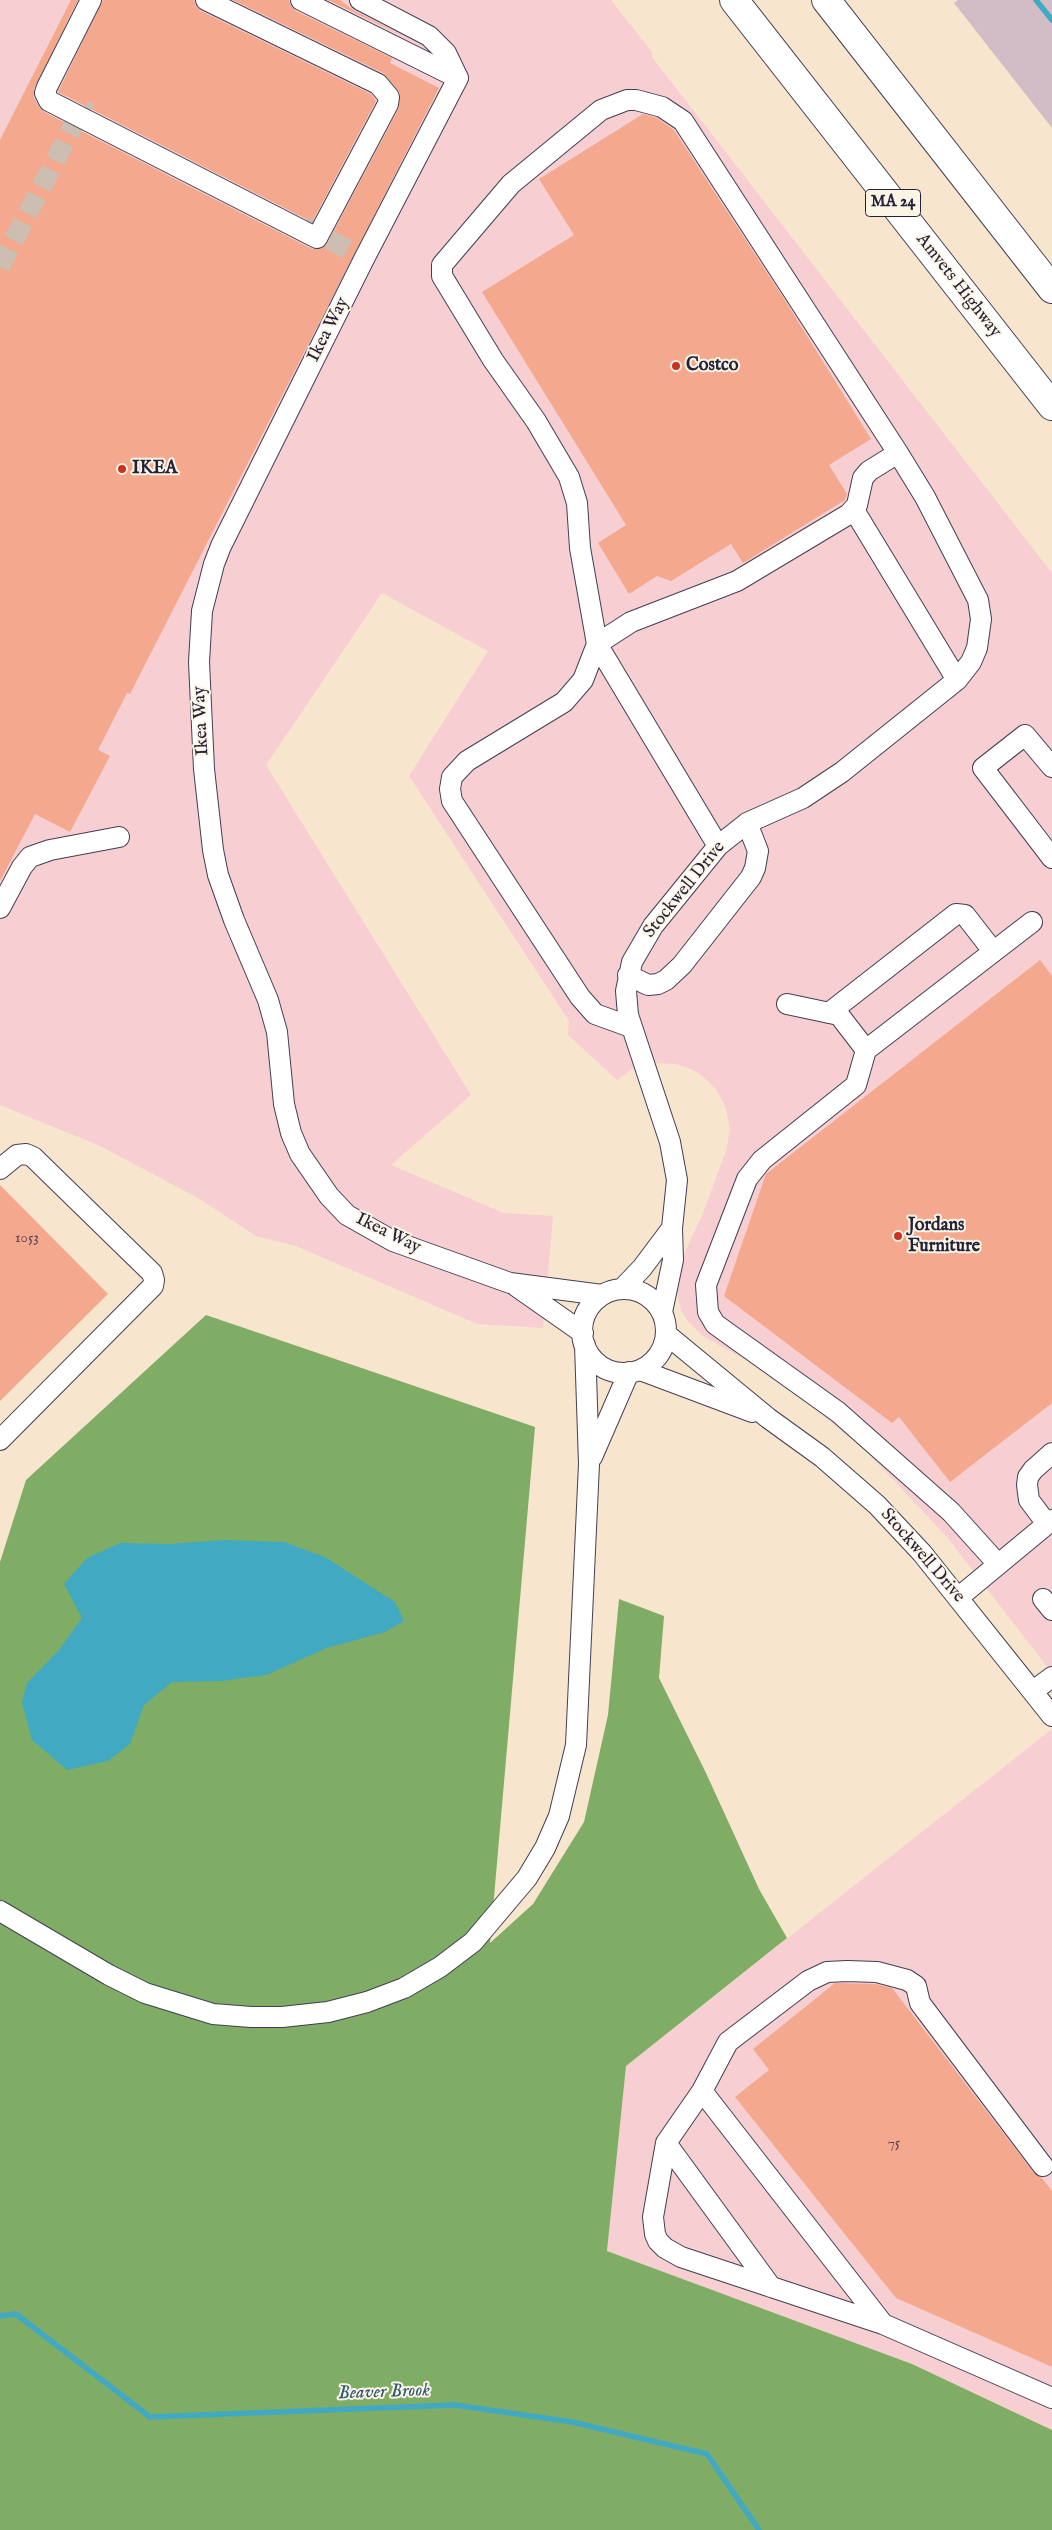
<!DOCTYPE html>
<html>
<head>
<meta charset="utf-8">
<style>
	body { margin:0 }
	canvas { display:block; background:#f7e5cd }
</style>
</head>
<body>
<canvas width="1052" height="2530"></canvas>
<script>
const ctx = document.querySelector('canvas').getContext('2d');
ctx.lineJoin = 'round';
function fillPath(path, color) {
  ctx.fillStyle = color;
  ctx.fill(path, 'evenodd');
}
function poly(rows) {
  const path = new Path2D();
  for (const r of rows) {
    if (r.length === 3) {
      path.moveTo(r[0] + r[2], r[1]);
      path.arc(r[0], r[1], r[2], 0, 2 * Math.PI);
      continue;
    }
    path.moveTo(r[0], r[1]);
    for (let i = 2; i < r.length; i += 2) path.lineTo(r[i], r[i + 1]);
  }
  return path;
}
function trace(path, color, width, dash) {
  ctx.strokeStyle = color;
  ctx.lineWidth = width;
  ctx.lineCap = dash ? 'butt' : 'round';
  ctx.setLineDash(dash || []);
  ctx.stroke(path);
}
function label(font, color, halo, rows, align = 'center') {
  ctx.font = font + ' "IM FELL English",serif';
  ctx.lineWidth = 4;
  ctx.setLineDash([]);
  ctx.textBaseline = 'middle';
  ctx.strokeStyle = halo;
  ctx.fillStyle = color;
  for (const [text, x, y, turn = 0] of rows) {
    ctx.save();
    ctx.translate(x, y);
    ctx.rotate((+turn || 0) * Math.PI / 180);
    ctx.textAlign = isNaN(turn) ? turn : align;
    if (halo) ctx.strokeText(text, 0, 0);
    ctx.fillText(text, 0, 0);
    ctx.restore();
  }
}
fillPath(poly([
	[0,0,611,0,652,52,652,57,1052,573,1052,1673,946,1536,868,1453,809,1404,746,1360,703,1336,687,1320,681,1310,676,1288,679,1265,703,1213,726,1151,730,1130,726,1108,716,1089,700,1074,691,1069,675,1064,652,1063,631,1070,617,1080,568,1035,569,1021,409,776,488,651,382,593,266,765,471,1095,391,1165,504,1213,553,1216,543,1328,477,1324,296,1246,256,1236,198,1198,100,1146,0,1105],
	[1052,1729,1052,2430,912,2364,607,2251,626,2066]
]), '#f7cfd3');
fillPath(poly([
	[958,0,1052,0,1052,128,954,3]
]), '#d2bdc7');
fillPath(poly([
	[206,1315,535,1427,490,1943,533,1904,584,1822,608,1715,619,1599,664,1616,659,1678,706,1773,759,1889,787,1938,626,2066,607,2251,912,2364,1052,2430,1052,2530,0,2530,0,1562,26,1480]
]), '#80ad66');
fillPath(poly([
	[225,1540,284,1542,325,1557,395,1602,404,1621,385,1632,327,1648,266,1675,222,1681,172,1682,144,1705,130,1744,108,1761,67,1770,32,1740,22,1703,27,1683,59,1650,82,1618,64,1584,87,1558,120,1543,169,1544]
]), '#41a9c1');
trace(poly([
	[1036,0,1052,20],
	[0,2316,16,2314,150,2417,455,2405,572,2422,707,2454,759,2530]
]), '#41a9c1', 5.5);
fillPath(poly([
	[71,0,78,0,34,89,34,98,39,107,44,112,312,249,323,248,327,244,398,110,400,93,383,73,233,0,289,0,291,6,296,11,392,58,390,63,439,88,130,694,127,693,98,750,110,756,70,832,35,814,0,881,0,140],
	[103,0,194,0,196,6,201,11,371,94,376,101,312,222,58,92],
	[328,0,340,0,355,11,403,36],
	[643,114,657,118,674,130,786,302,871,439,829,465,847,494,845,500,743,563,731,544,671,581,657,576,629,594,598,543,626,525,482,292,574,235,539,179],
	[1040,960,1052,976,1052,1403,950,1482,899,1417,892,1423,724,1296,766,1174],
	[0,1185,108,1294,0,1401],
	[835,1983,875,1984,892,1988,1034,2173,1041,2177,1052,2191,1052,2367,896,2298,735,2097,769,2070,753,2049]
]), '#f4a88d');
trace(poly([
	[303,226,355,253],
	[0,267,82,109,90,113]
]), '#ccbeb0', 20, [20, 10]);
const minor = poly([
	[91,0,47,87,45,93,49,101,317,238,388,104,389,97,378,84,206,0],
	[301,0,458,78],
	[360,0,429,36,446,53,458,78],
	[458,78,364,259,221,546,214,564,202,611,199,662,204,769,213,850,218,875,234,920,268,1000,277,1032,284,1104,291,1133,300,1154,329,1196,347,1215,393,1241,510,1283,602,1295],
	[854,510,957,680],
	[1052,767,1025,735,983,768,1052,858],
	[718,846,597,644,580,548,577,503,569,477,536,421,493,360,442,276,442,265,511,184,601,110,627,100,636,100,662,107,683,121,898,453],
	[0,908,22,867,30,857,50,850,119,837],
	[628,975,648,985,658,984,666,980,682,965,751,877,755,868,758,851,747,823],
	[787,1004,839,1015,866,1050,1032,922],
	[829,1013,956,914,965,915,993,951],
	[631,1027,595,1014,580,997,452,801,450,789,452,777,467,761,564,702,583,680,597,644,631,622,737,581,849,514,857,505,863,478,869,471,898,453,925,497,978,600,981,619,977,648,971,662,957,680,842,772,803,798,747,823,718,846,653,926,632,962,626,991,628,1015,670,1142,677,1180,672,1228,673,1260,662,1312],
	[866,1050,856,1085,762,1160,747,1179,706,1285,708,1312,715,1324,838,1412,951,1512,997,1563],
	[0,1169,17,1155,26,1154,33,1157,152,1273,154,1280,153,1286,0,1440],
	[516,1286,583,1333],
	[622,1289,642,1268,672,1228],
	[624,1331,42],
	[666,1334,768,1418,822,1457,877,1505,922,1553,1052,1716],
	[640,1370,752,1412],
	[592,1457,629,1372],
	[1047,1524,1029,1500,1027,1485,1028,1477,1033,1470,1052,1453],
	[959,1597,1052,1520],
	[1043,1599,1052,1610],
	[1033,1691,1052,1677],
	[0,1911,109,1975,145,1993,213,2014,251,2017,282,2017,328,2012,367,2002,404,1988,440,1967,473,1942,527,1878,545,1848,559,1816,576,1745,589,1464,585,1345],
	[702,2091,666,2143,653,2217,655,2234,658,2241,665,2248,681,2257,883,2324],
	[666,2143,771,2287],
	[1043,2166,920,2003,916,1986,907,1980,877,1972,847,1971,827,1972,808,1981,728,2042,702,2091,883,2324,1052,2398]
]);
const highway = poly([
	[734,0,1052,406],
	[826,0,1052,289]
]);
trace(minor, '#423f51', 22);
trace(highway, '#423f51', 30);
trace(minor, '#fff', 20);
trace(highway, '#fff', 28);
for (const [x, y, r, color] of [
	[676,366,5,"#c8321e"],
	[122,469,5,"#c8321e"],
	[898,1236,5,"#c8321e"]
]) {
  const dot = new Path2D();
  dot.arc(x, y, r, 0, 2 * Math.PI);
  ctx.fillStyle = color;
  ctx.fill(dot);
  trace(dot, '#fcf5e5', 2);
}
label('15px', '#564450', null, [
	["1053",27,1239],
	["75",894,2144]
]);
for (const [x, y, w] of [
	[893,203,55]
]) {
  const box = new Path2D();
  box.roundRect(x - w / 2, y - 13.5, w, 27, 4);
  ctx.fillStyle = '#fcf5e5';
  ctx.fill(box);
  trace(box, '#22223b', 1);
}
label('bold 16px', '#22223b', null, [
	["MA 24",893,203]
]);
label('18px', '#22223b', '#fcf5e5', [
	["Amvets Highway",958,286,52],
	["Ikea Way",329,330,-63],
	["Ikea Way",202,721,-93],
	["Stockwell Drive",685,890,-51],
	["Ikea Way",388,1234,26],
	["Stockwell Drive",922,1556,49]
]);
label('bold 18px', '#22223b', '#fcf5e5', [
	["Costco",686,366],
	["IKEA",132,469],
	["Jordans",908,1226],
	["Furniture",908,1247]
], 'left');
label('italic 19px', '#2e5871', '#fcf5e5', [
	["Beaver Brook",384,2393,-2]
]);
</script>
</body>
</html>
